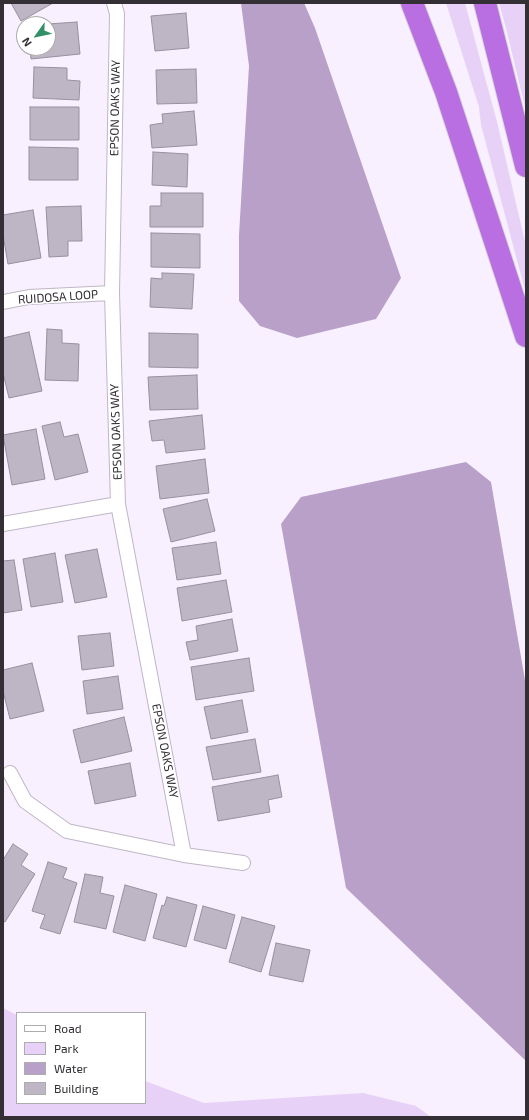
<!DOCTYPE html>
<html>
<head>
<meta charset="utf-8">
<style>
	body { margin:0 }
	#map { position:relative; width:529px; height:1120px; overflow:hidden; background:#f8efff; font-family:"Exo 2",sans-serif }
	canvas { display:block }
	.frame { position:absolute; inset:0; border:4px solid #332f35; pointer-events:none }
	.legend { position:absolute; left:16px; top:1012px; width:130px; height:92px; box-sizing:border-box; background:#fff; border:1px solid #adacae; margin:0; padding:5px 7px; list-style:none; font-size:12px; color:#332f35 }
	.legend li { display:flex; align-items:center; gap:8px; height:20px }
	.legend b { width:20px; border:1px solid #adacae }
	.north { position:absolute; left:16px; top:16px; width:40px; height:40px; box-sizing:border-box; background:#fff; border:1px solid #adacae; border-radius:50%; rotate:237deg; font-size:11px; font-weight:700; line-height:16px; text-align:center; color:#332f35 }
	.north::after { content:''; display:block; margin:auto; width:14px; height:18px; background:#319068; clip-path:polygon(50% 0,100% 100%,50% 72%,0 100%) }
</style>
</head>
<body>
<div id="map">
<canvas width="529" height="1120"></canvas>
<div class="frame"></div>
<ul class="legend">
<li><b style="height:5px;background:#fff"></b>Road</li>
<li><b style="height:11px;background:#e8d1f7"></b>Park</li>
<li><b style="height:11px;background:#b8a0c8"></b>Water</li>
<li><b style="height:11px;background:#bfb6c5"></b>Building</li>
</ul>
<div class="north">N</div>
</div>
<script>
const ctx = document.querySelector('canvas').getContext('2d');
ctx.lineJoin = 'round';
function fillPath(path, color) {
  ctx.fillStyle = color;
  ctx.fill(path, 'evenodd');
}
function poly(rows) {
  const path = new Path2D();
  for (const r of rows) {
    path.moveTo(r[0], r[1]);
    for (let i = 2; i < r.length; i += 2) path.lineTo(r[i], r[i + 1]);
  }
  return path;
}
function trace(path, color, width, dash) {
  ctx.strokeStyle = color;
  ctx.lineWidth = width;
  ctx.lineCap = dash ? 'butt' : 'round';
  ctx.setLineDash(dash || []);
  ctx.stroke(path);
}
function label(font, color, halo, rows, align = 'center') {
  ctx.font = font + ' "Exo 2",sans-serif';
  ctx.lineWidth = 3;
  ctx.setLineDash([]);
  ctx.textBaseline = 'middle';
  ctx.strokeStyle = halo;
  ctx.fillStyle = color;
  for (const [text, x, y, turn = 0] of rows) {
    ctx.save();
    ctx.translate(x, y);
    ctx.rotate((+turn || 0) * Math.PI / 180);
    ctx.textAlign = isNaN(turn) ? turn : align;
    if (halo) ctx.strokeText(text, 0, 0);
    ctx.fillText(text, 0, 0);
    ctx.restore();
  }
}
fillPath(poly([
	[446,3,465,3,497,122,526,246,526,294,481,125,479,107],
	[499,3,526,3,526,111,506,28],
	[3,1008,17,1015,17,1103,145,1103,145,1081,204,1103,363,1093,416,1106,431,1117,3,1117]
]), '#e8d1f7');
fillPath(poly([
	[241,3,304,3,315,28,401,278,376,319,297,338,260,326,239,301,239,235,249,66],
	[466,462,491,482,526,686,526,1061,346,888,281,524,301,497]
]), '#b8a0c8');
const building = poly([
	[11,3,53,3,21,21,11,3],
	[186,13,189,48,155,51,151,16,186,13],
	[77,22,80,54,31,59,30,48,48,48,48,24,77,22],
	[34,67,67,68,67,80,80,81,79,100,33,98,34,67],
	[196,69,197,103,157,104,156,70,196,69],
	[30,107,79,107,79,140,30,140,30,107],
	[194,111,197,145,152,148,150,125,163,123,162,114,194,111],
	[29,147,78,148,78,180,29,180,29,147],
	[153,152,188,154,187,187,152,185,153,152],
	[161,193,203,193,203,227,150,227,150,206,161,206,161,193],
	[81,206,82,241,68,241,68,256,49,257,46,207,81,206],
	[33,210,41,258,8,264,3,235,3,215,33,210],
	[151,233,200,234,200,268,151,267,151,233],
	[162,273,194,274,192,309,150,307,151,278,162,279,162,273],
	[47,329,62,330,62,343,79,344,78,381,45,380,47,329],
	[29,332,42,391,9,398,3,373,3,338,29,332],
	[149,333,198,334,198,368,149,367,149,333],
	[197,375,198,409,150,410,148,377,197,375],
	[202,415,205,449,166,453,164,440,152,441,149,421,202,415],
	[60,422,64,437,78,434,88,472,55,480,42,426,60,422],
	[36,429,45,479,12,485,3,435,36,429],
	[205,459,209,493,160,499,156,466,205,459],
	[207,499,215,531,171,542,163,509,207,499],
	[216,542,221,574,177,580,172,548,216,542],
	[97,549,107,597,75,603,65,555,97,549],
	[55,553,63,602,31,607,23,559,55,553],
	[14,560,22,610,3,613,3,561,14,560],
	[226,580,232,612,182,621,177,588,226,580],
	[232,619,238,651,190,660,186,642,198,640,196,626,232,619],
	[110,633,114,666,82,670,78,636,110,633],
	[249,658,254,691,196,700,191,667,249,658],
	[32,663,44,711,10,719,3,691,3,670,32,663],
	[118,676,123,709,87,714,83,681,118,676],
	[242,700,248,732,211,739,204,707,242,700],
	[124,717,132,751,81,763,73,730,124,717],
	[255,739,261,772,213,780,206,747,255,739],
	[130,763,136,796,95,804,88,771,130,763],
	[278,775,282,797,268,800,270,812,218,821,212,787,278,775],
	[13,844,28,854,21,865,35,874,5,922,3,921,3,860,13,844],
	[48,862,67,868,63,878,77,883,60,934,40,928,45,915,32,911,48,862],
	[85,874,103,877,100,893,114,896,106,929,74,922,85,874],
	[125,885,157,894,145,941,113,932,125,885],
	[167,897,197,905,186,947,153,938,162,905,164,906,167,897],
	[203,906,235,915,226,949,194,940,203,906],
	[242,917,275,926,261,972,229,962,242,917],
	[276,943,310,950,303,982,269,975,276,943]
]);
fillPath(building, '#bfb6c5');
trace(building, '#98909e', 1);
const minor = poly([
	[114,3,117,14,112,293,118,504,184,855],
	[3,302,29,297,112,293],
	[3,524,118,504],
	[10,773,25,801,67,831,184,855,243,863]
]);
const motorway = poly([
	[412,3,446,92,526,336],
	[485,3,526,166]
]);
trace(minor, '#bfb7c5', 16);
trace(motorway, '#d6d5d7', 24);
trace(minor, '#fff', 14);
trace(motorway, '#b96fe2', 22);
label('12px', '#332f35', '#fff', [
	["EPSON OAKS WAY",115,108,-89],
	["RUIDOSA LOOP",58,297,-4],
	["EPSON OAKS WAY",116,432,-92],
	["EPSON OAKS WAY",165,751,79]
]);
</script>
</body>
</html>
